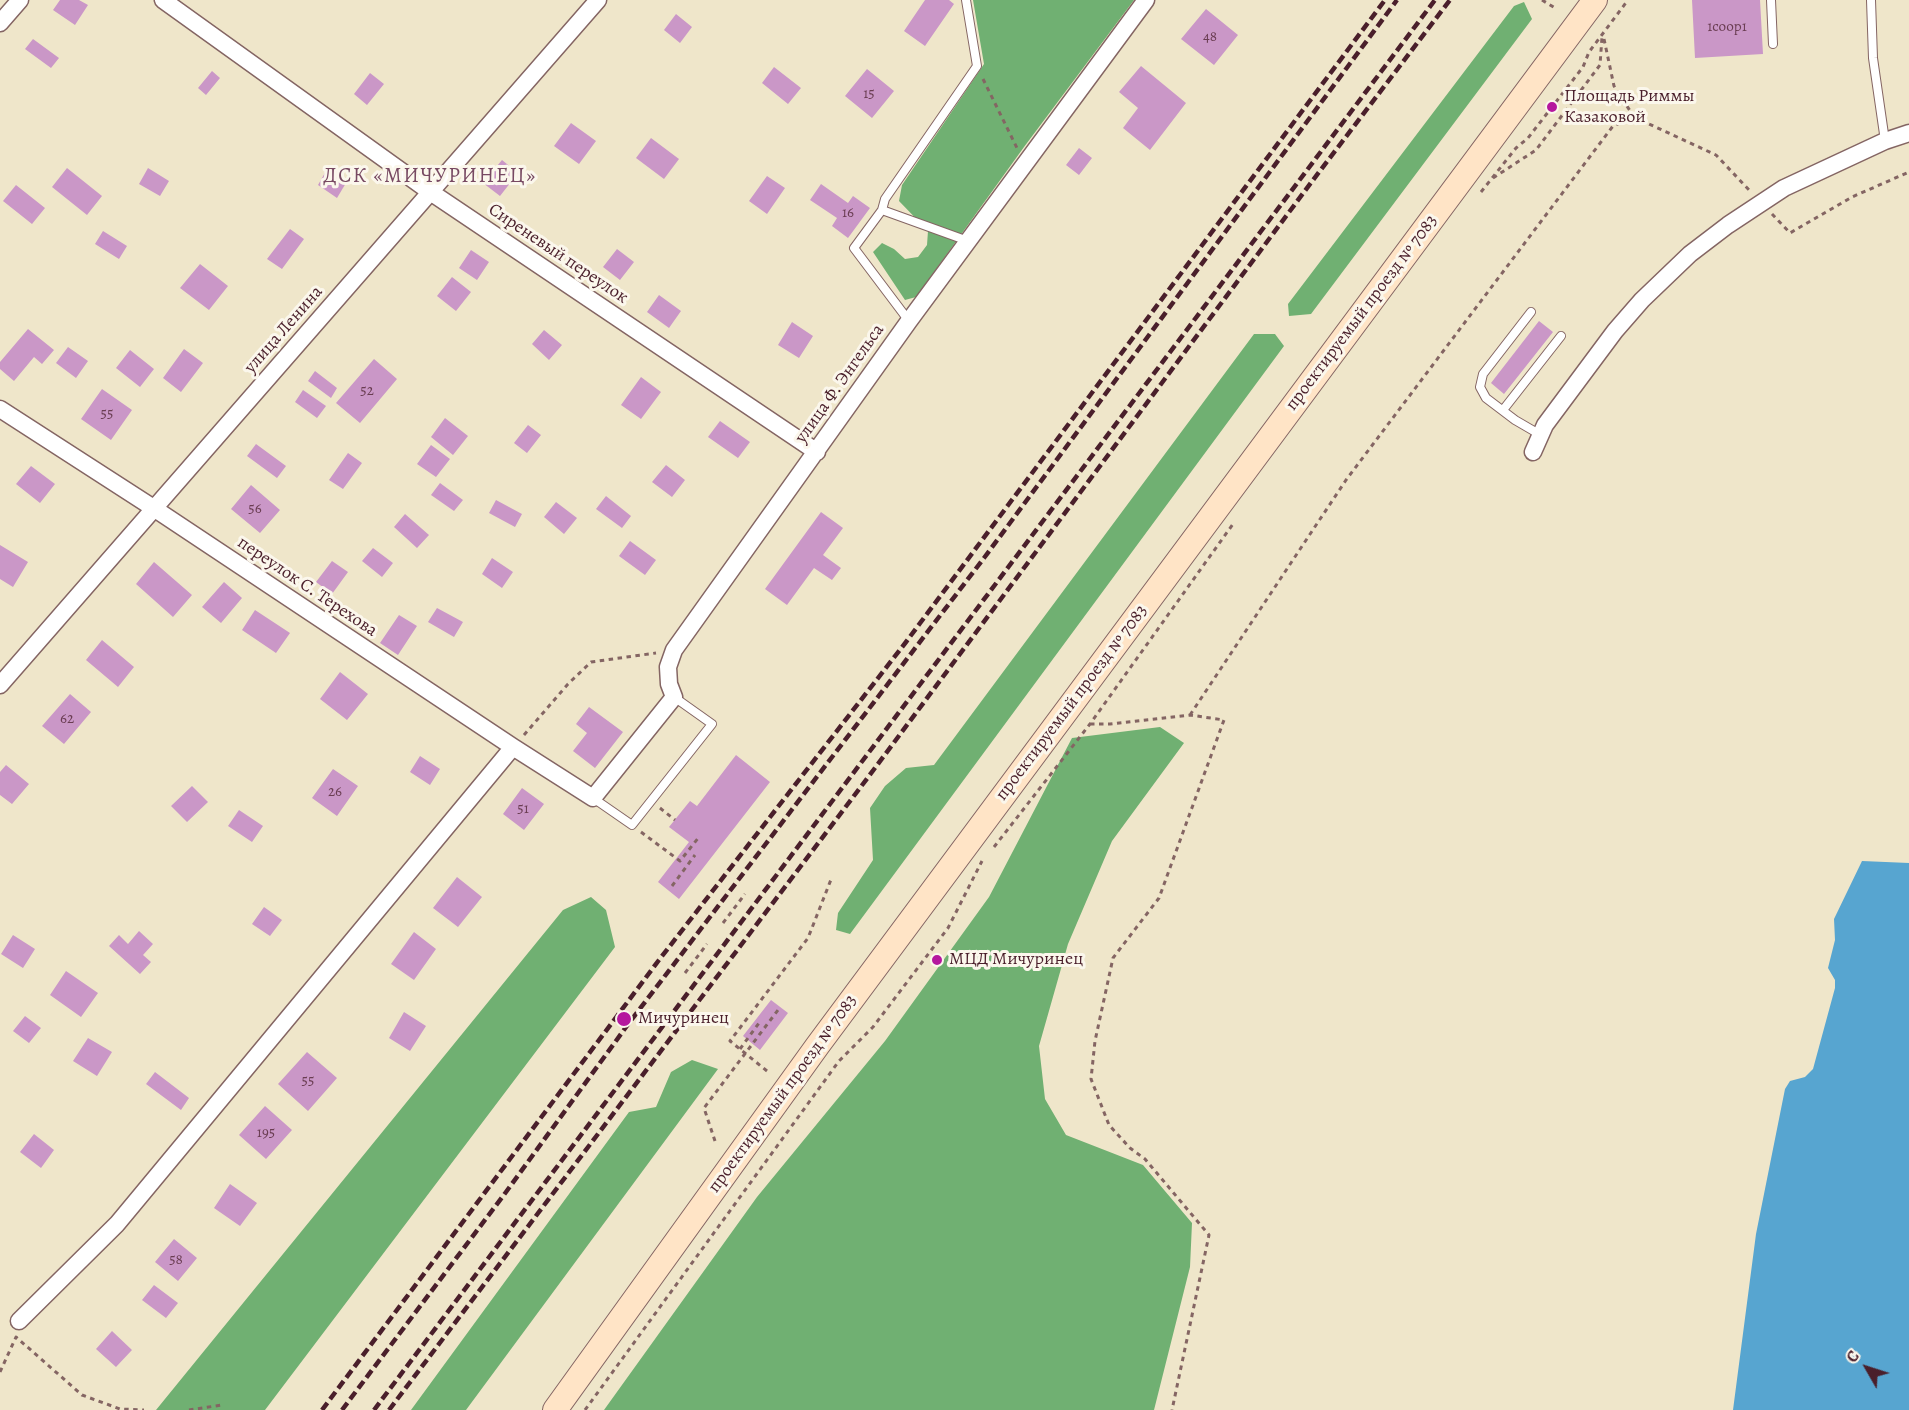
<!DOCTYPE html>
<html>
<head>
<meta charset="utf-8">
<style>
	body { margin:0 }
	#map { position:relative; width:1909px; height:1410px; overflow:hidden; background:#efe6ca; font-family:Alegreya,serif }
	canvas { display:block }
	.north { position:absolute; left:1837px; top:1338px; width:60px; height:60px; -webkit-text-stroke:4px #fbf7ec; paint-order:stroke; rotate:309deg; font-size:16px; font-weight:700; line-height:24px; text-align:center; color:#4a1f2b }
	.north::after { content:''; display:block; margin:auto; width:21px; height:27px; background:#4a1f2b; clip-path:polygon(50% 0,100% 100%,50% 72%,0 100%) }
</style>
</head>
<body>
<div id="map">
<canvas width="1909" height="1410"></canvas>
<div class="north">С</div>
</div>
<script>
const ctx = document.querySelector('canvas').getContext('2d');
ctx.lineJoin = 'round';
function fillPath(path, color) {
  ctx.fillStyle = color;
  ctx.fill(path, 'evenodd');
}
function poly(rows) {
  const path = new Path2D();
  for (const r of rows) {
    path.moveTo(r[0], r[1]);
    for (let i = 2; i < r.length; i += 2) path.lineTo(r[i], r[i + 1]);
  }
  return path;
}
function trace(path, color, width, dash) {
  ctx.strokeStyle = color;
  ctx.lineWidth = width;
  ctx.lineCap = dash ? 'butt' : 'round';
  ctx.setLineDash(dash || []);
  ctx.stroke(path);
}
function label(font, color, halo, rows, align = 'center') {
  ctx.font = font + ' Alegreya,serif';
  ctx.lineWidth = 6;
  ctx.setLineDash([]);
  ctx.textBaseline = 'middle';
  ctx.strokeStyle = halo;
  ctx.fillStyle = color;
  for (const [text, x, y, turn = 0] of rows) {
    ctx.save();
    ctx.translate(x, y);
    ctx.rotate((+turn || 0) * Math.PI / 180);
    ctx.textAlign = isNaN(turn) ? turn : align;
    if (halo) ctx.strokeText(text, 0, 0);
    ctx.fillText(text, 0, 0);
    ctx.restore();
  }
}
fillPath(poly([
	[973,0,1134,0,1024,147,916,297,905,300,873,252,882,243,894,249,905,259,918,257,927,245,928,231,899,201,902,185,984,64],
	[1524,2,1532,19,1311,314,1289,316,1288,304,1514,6],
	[1254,334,1275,334,1284,346,850,934,836,930,838,913,873,860,870,808,885,786,906,768,934,765],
	[1160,727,1184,743,1112,841,1068,944,1039,1046,1045,1099,1066,1135,1143,1165,1192,1223,1190,1267,1154,1410,604,1410,757,1197,885,1041,989,897,1072,738],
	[591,897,606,910,615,947,265,1410,156,1410,563,910],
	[692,1060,718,1069,466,1410,411,1410,629,1112,656,1107,671,1072]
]), '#70b072');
fillPath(poly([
	[1862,861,1909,863,1909,1410,1733,1410,1756,1234,1785,1089,1790,1081,1805,1077,1813,1069,1835,988,1835,980,1828,968,1835,940,1834,919]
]), '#57a5d0');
fillPath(poly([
	[60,0,79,0,88,5,75,25,53,10],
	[925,0,949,0,954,4,925,46,904,31],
	[1692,0,1760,0,1763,54,1695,58],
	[1206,9,1238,35,1214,65,1181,39],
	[676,14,692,27,680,43,664,30],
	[33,39,59,58,51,68,25,49],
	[1141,66,1186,103,1150,150,1123,128,1138,108,1119,92],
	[774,67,801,88,788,104,762,83],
	[867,69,894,91,872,118,845,96],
	[212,71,220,78,206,95,198,88],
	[370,73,384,84,367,105,354,94],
	[571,123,596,141,579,164,554,146],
	[651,138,679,159,664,179,636,158],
	[1079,148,1092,158,1079,175,1066,165],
	[502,160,518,173,500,196,483,183],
	[67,168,102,196,87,215,52,187],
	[148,168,169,181,160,196,139,184],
	[326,171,346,183,337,198,318,185],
	[767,176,785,188,767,214,749,201],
	[821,184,848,203,853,196,870,208,848,238,832,226,837,218,810,200],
	[16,185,45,208,32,224,3,201],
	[290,229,304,239,282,269,267,259],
	[103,231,127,246,119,259,95,244],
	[617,249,634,262,620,280,603,267],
	[471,250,489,262,477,280,459,268],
	[200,264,228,286,209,310,180,288],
	[452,277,471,292,456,311,437,296],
	[659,295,681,311,669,328,647,312],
	[1539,321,1553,332,1504,394,1491,383],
	[792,322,813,336,799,358,778,345],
	[28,329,54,350,42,364,34,357,14,381,0,369,0,362],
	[544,330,562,345,549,360,532,344],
	[68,347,88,361,76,378,56,363],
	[184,349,203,363,181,392,163,378],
	[130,350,154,369,140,387,116,368],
	[374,359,397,379,360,423,336,403],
	[315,371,337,388,331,398,308,381],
	[641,377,661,392,641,419,621,405],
	[102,389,132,410,111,440,81,419],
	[303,390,326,406,317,418,295,402],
	[445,418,468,436,453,455,431,437],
	[720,421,750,442,738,458,708,437],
	[528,425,541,435,527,453,514,443],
	[256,444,286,466,277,478,247,456],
	[431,445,450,459,436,477,417,464],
	[348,453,362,463,343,489,329,480],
	[666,465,685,480,672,497,652,482],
	[31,466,55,484,40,503,16,484],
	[440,483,463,500,454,511,431,495],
	[251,485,280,510,260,533,231,509],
	[606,496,631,516,622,528,596,509],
	[496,500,522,514,515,527,489,513],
	[556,502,577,518,564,534,544,517],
	[821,512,843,528,823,555,841,568,832,580,814,568,787,605,765,589],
	[405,514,429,535,417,548,394,527],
	[630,541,656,560,645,575,619,556],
	[0,545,28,562,13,587,0,579],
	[373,548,393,563,382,577,362,561],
	[492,558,513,572,502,588,482,574],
	[332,561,348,572,332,594,316,582],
	[154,562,192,595,173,617,136,584],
	[224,582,242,598,221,623,202,607],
	[437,608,463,622,454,637,428,622],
	[255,610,290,633,276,653,242,630],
	[399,615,417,626,398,655,380,643],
	[102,640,134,667,118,687,86,660],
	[340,672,368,694,347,720,320,699],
	[70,694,91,712,64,744,42,726],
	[589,707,623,732,595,768,573,751,587,733,576,724],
	[736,755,770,782,679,899,658,882,689,842,669,827,690,801,697,806],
	[420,756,440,769,430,785,410,772],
	[6,765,29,784,12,804,0,795,0,772],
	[333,769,358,786,337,816,312,798],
	[192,786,208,802,187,822,171,806],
	[522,788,544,804,524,830,503,814],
	[239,810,263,826,252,842,228,826],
	[457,877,482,897,458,927,433,908],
	[264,907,282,920,270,936,252,924],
	[139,931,153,944,143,955,151,962,140,974,109,946,119,935,128,944],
	[414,932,436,949,414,980,391,964],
	[13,935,35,949,23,968,1,954],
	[66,971,98,993,81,1017,50,995],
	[771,1000,788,1013,760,1050,743,1036],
	[404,1012,426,1026,410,1051,389,1038],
	[25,1016,41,1028,29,1043,13,1031],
	[88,1038,112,1052,97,1076,73,1061],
	[307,1052,337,1078,308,1111,278,1084],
	[155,1072,189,1098,181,1110,146,1084],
	[265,1106,292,1130,266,1159,239,1135],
	[34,1134,54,1150,41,1168,20,1152],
	[230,1184,257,1203,240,1226,214,1208],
	[174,1239,197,1258,178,1281,155,1262],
	[154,1285,178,1303,166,1318,142,1300],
	[112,1331,132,1350,116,1367,96,1349]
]), '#ca97c7');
const lane = poly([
	[1771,0,1773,44],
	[1871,0,1873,58,1885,141],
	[882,210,968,241],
	[1531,312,1483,374,1480,387,1486,398,1515,420,1539,434],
	[909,321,854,248,882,210,885,199,977,66,966,0],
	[1503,410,1561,336],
	[593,798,632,825,712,724,674,697]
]);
const street = poly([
	[163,0,429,191,817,452],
	[0,23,20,0],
	[0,409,155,509,513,747,593,798,674,697,669,684,668,667,674,650,909,321,1146,0],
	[1533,452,1545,425,1615,331,1642,300,1690,254,1728,225,1784,188,1885,141,1909,133],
	[0,685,598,0],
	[19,1321,117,1224,513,747]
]);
const secondary = poly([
	[555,1410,818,1045,1595,0]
]);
trace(lane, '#846563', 10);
trace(street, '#846563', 19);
trace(secondary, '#846563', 26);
trace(poly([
	[1542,0,1555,8],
	[1604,39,1614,86,1634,117],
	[983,79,1017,148],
	[1493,178,1536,150,1600,65,1602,37],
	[1481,192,1516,148,1528,138,1583,67,1589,52,1628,0],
	[1772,214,1790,233,1852,197,1909,172],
	[1190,715,1346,480,1613,126,1634,117,1716,155,1751,192],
	[1090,724,1110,724,1190,715,1224,720,1159,898,1113,958,1095,1041,1091,1079,1109,1125,1130,1148,1145,1159,1209,1235,1172,1410],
	[524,735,568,684,591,662,656,653],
	[660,808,675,820],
	[641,832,680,861,699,837],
	[994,847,1090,724,1233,524],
	[672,886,695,855],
	[723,923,745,894],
	[685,973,707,944],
	[740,1049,759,1023],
	[767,1071,730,1041,808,938,832,877],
	[715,1141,704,1108,778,1010],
	[0,1372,16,1337,82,1395,120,1409,144,1410],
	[189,1410,222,1405],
	[585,1410,839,1061,873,1027,948,928,982,861]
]), '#846563', 3, [4.5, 4.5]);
trace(lane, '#fff', 8);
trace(street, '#fff', 16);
trace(secondary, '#ffe4c6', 24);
trace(poly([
	[322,1410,659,960,906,642,1385,0],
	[342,1410,506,1192,629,1023,984,558,1397,0],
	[374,1410,1435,0],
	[389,1410,869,776,1313,180,1450,0]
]), '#4a1f2b', 4.5, [9, 4.5]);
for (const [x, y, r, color] of [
	[1552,107,6,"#b5179e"],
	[937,960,6,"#b5179e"],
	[624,1019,8,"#b5179e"]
]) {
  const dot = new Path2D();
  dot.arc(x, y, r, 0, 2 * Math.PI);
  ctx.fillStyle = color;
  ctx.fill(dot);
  trace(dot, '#fbf7ec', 2);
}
label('15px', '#6a3d52', null, [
	["1соор1",1727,27],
	["48",1210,37],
	["15",869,94],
	["16",848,213],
	["52",367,391],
	["55",107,414],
	["56",255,509],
	["62",67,719],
	["26",335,792],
	["51",523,809],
	["55",308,1081],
	["195",266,1133],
	["58",176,1260]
]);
label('18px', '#4a1f2b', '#fbf7ec', [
	["Площадь Риммы",1564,97],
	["Казаковой",1564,118],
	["МЦД Мичуринец",949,960],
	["Мичуринец",638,1019]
], 'left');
label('18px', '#4a1f2b', '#fbf7ec', [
	["Сиреневый переулок",558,254,34],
	["проектируемый проезд № 7083",1362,313,-53],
	["улица Ленина",284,330,-49],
	["улица Ф. Энгельса",840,384,-55],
	["переулок С. Терехова",307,587,34],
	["проектируемый проезд № 7083",1072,703,-53],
	["проектируемый проезд № 7083",783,1094,-54]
]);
ctx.letterSpacing = '1.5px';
label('21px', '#774962', '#fbf7ec', [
	["ДСК «МИЧУРИНЕЦ»",430,177]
]);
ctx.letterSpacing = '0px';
</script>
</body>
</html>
